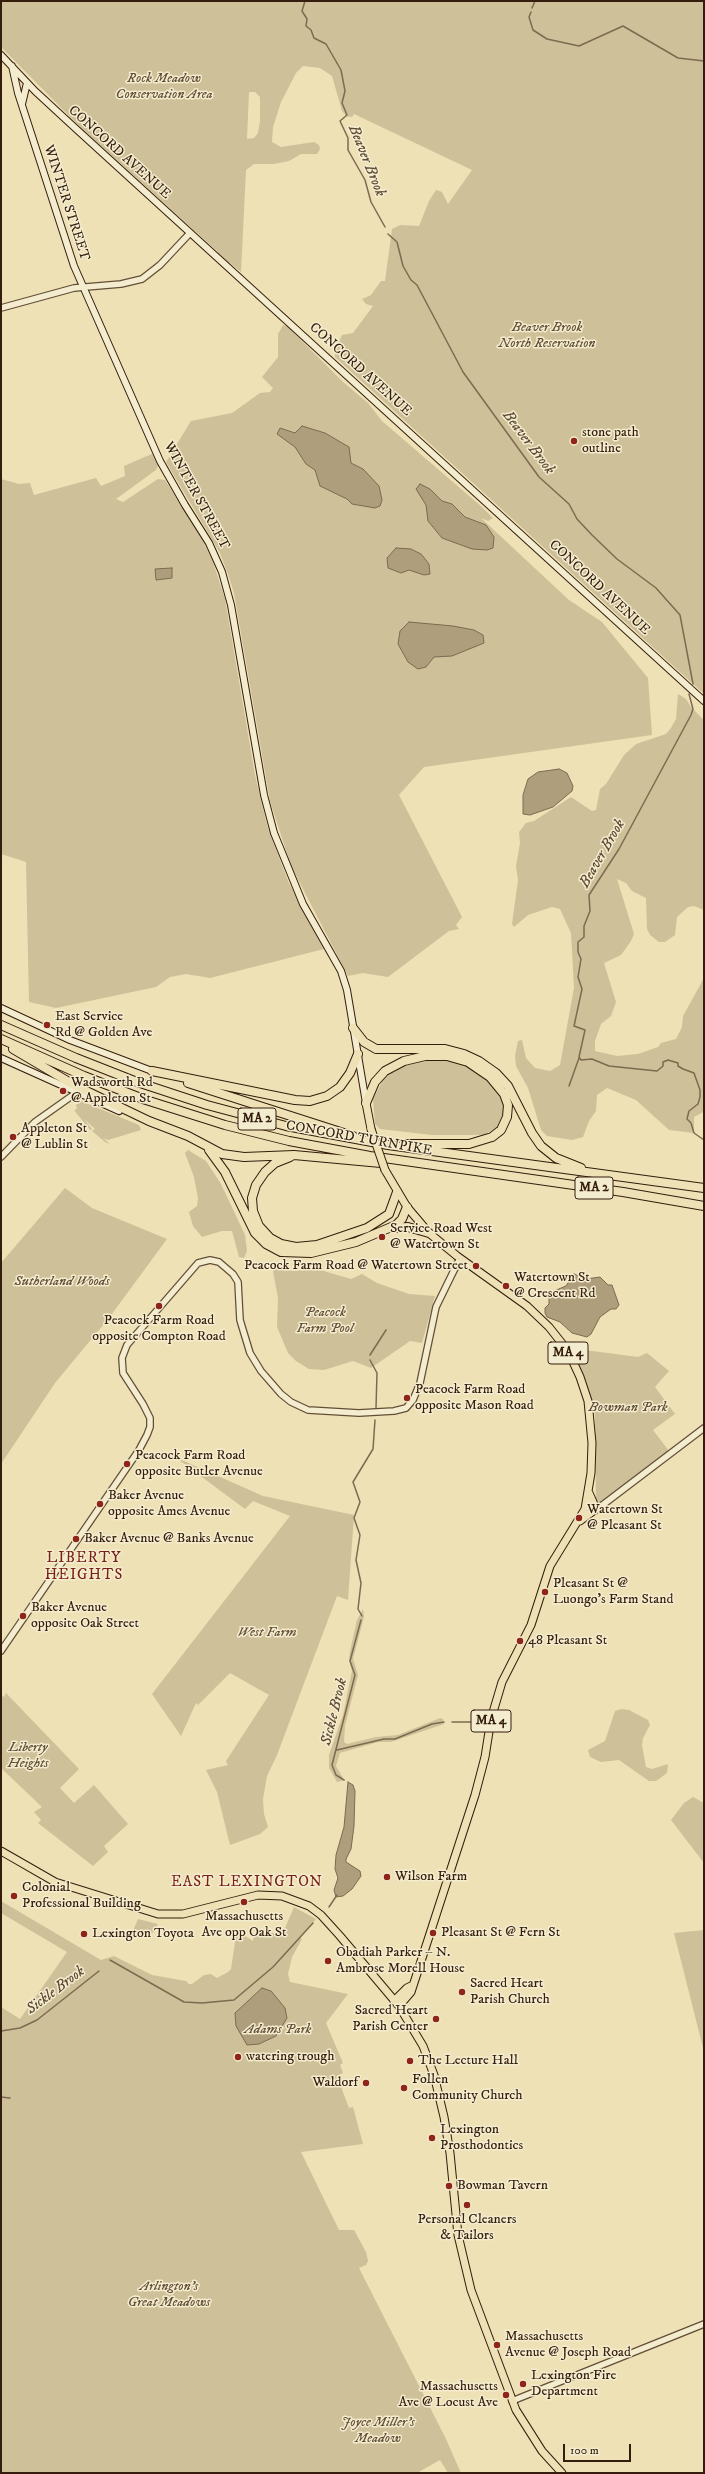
<!DOCTYPE html>
<html>
<head>
<meta charset="utf-8">
<style>
	body { margin:0 }
	#map { position:relative; width:705px; height:2474px; overflow:hidden; background:#eee1b5; font-family:"IM FELL DW Pica",serif }
	canvas { display:block }
	.frame { position:absolute; inset:0; border:2px solid #341d0d; pointer-events:none }
	.scale { position:absolute; left:563px; top:2444px; width:68px; height:18px; box-sizing:border-box; border:2px solid #341d0d; border-top:0; padding-left:5px; font-size:12px; line-height:14px; white-space:nowrap; color:#341d0d; -webkit-text-stroke:3px #f4eccf; paint-order:stroke }
</style>
</head>
<body>
<div id="map">
<canvas width="705" height="2474"></canvas>
<div class="frame"></div>
<div class="scale">100 m</div>
</div>
<script>
const ctx = document.querySelector('canvas').getContext('2d');
ctx.lineJoin = 'round';
function fillPath(path, color) {
  ctx.fillStyle = color;
  ctx.fill(path, 'evenodd');
}
function poly(rows) {
  const path = new Path2D();
  for (const r of rows) {
    path.moveTo(r[0], r[1]);
    for (let i = 2; i < r.length; i += 2) path.lineTo(r[i], r[i + 1]);
  }
  return path;
}
function trace(path, color, width, dash) {
  ctx.strokeStyle = color;
  ctx.lineWidth = width;
  ctx.lineCap = dash ? 'butt' : 'round';
  ctx.setLineDash(dash || []);
  ctx.stroke(path);
}
function label(font, color, halo, rows, align = 'center') {
  ctx.font = font + ' "IM FELL DW Pica",serif';
  ctx.lineWidth = 3;
  ctx.setLineDash([]);
  ctx.textBaseline = 'middle';
  ctx.strokeStyle = halo;
  ctx.fillStyle = color;
  for (const [text, x, y, turn = 0] of rows) {
    ctx.save();
    ctx.translate(x, y);
    ctx.rotate((+turn || 0) * Math.PI / 180);
    ctx.textAlign = isNaN(turn) ? turn : align;
    if (halo) ctx.strokeText(text, 0, 0);
    ctx.fillText(text, 0, 0);
    ctx.restore();
  }
}
fillPath(poly([
	[1,1,704,1,704,694,335,357,335,351,342,335,353,333,373,306,366,304,362,299,371,295,381,281,385,281,392,229,400,225,419,226,429,201,436,190,442,192,448,204,472,170,354,114,352,117,346,116,342,111,332,76,320,68,303,66,296,73,281,102,273,127,272,142,281,147,314,142,319,145,320,149,317,154,301,154,289,161,274,164,254,164,246,170,241,272,230,263,223,266,217,260,218,252,78,125,1,47],
	[249,92,255,92,260,97,260,121,258,133,254,138,247,139],
	[283,325,287,326,343,382,368,403,382,421,482,507,493,518,488,521,481,518,569,600,602,622,648,678,652,735,424,767,399,795,462,917,456,925,459,929,449,931,388,977,363,973,348,976,291,866,270,801,234,593,228,574,220,553,166,462,191,421,232,413,260,393,270,392,273,388,262,377,278,357,278,334],
	[154,453,159,464,156,470,116,499,123,502,158,479,165,480,202,539,213,562,225,599,255,775,267,825,288,881,324,949,210,978,186,974,170,977,156,987,56,1008,29,1002,26,862,1,854,1,479,19,484,30,483,34,495,96,478,101,486,125,476,124,466],
	[678,694,686,699,691,707,704,720,704,910,694,906,688,907,677,917,675,935,665,942,659,942,650,935,647,929,646,898,632,891,626,883,617,879,634,934,631,941,621,955,604,963,616,1002,611,1016,601,1024,595,1041,595,1051,617,1056,638,1054,658,1047,661,1043,676,1039,682,1027,683,1016,704,978,704,1107,703,1112,694,1117,694,1133,669,1130,636,1100,607,1088,597,1095,596,1111,589,1121,583,1137,572,1140,547,1136,541,1130,528,1088,516,1066,515,1056,518,1041,522,1040,526,1058,535,1068,550,1071,560,1065,574,988,571,933,560,909,552,907,528,915,514,927,512,924,518,880,516,866,520,843,519,832,526,823,534,821,571,797,592,811,596,810,600,789,606,784,624,755,636,744,666,734,671,728,676,719],
	[441,1058,475,1069,499,1092,503,1102,504,1112,497,1127,484,1135,432,1135,380,1129,375,1124,373,1099,384,1078,392,1071,422,1059],
	[81,1101,139,1125,141,1130,108,1140,103,1138,110,1144,105,1142,92,1131,95,1129,84,1119,92,1129,90,1130,74,1110,77,1109,76,1105],
	[188,1150,206,1161,221,1184,245,1235,247,1251,244,1258,239,1257,232,1231,222,1231,202,1237,193,1226,189,1212,197,1206,198,1198,194,1177,185,1153],
	[65,1188,92,1208,167,1239,109,1318,55,1383,1,1464,1,1263],
	[272,1266,292,1271,317,1269,351,1279,362,1274,377,1283,409,1294,435,1296,422,1343,410,1341,371,1368,353,1361,324,1370,309,1369,296,1361,288,1353,277,1327,278,1298],
	[577,1349,638,1357,647,1353,669,1371,655,1387,675,1414,653,1430,669,1451,600,1503,596,1501,595,1416,586,1381,575,1355],
	[175,1457,263,1496,354,1515,348,1600,337,1596,277,1755,267,1776,263,1799,264,1814,268,1827,260,1834,230,1845,217,1792,206,1770,228,1765,226,1761,269,1695,230,1673,198,1705,196,1703,181,1736,152,1694,290,1516,253,1501,245,1509],
	[363,1609,364,1617,353,1659,358,1675,345,1726,344,1742,347,1744,376,1737,398,1735,440,1718,443,1719,444,1724,391,1742,378,1742,340,1753,336,1766,343,1778,342,1781,337,1782,329,1768,329,1755,343,1715,352,1671,349,1660,350,1651,357,1620],
	[6,1693,79,1769,60,1788,74,1803,94,1785,128,1824,104,1846,108,1852,93,1866,38,1823,41,1820,34,1812,42,1807,1,1768,1,1695,4,1697],
	[622,1709,629,1710,648,1720,650,1725,643,1738,642,1745,646,1767,652,1769,668,1764,667,1773,656,1781,649,1781,619,1760,601,1762,590,1757,588,1750,605,1741,615,1711],
	[693,1797,704,1803,704,1863,671,1820,684,1803],
	[1,1901,101,1960,114,1956,152,1975,186,1981,189,1984,192,1984,204,1975,211,1974,217,1978,228,1972,231,1969,236,1936,245,1936,253,1941,254,1933,283,1933,294,1907,316,1919,300,1938,302,1939,292,1957,288,1974,290,1982,348,1994,326,2023,343,2063,340,2065,343,2073,337,2076,349,2108,353,2107,363,2144,301,2152,339,2230,354,2230,366,2252,368,2261,366,2265,359,2268,445,2437,461,2473,448,2473,440,2460,417,2473,1,2473,1,2007,20,2019,67,1952,1,1913],
	[138,1919,158,1924,154,1932,141,1938,132,1933],
	[704,1930,704,2052,674,1933]
]), '#cec098');
const water = poly([
	[302,426,325,433,349,447,351,463,363,469,379,486,382,500,380,506,375,508,352,504,347,499,320,486,315,470,306,464,295,447,277,434,280,428,295,433,302,426],
	[420,484,430,489,442,501,452,504,465,517,486,525,494,537,493,548,487,550,472,549,442,538,428,521,426,505,416,489,420,484],
	[396,548,411,549,421,554,429,564,430,574,424,575,409,570,401,573,388,568,387,558,396,548],
	[172,568,172,578,156,580,155,569,172,568],
	[409,622,453,626,474,630,483,635,484,643,452,656,434,657,426,667,418,669,408,662,398,644,400,631,409,622],
	[559,769,567,773,573,786,572,791,553,807,530,815,523,814,523,795,528,779,538,772,559,769],
	[574,1274,586,1279,600,1277,608,1285,612,1285,619,1305,616,1309,611,1309,600,1317,591,1334,587,1337,572,1333,560,1322,547,1317,545,1313,545,1308,549,1304,549,1293,566,1286,574,1274],
	[348,1782,353,1785,355,1791,354,1826,351,1849,346,1859,346,1862,360,1871,361,1876,352,1889,343,1896,336,1897,334,1890,338,1878,335,1869,336,1855,344,1827,348,1782],
	[262,1988,271,1991,285,2008,287,2018,276,2036,259,2044,247,2045,236,2026,235,2013,262,1988]
]);
fillPath(water, '#af9e7c');
trace(water, '#7e6a50', 1);
trace(poly([
	[305,1,302,11,307,19,306,26,311,30,314,38,326,44,341,70,345,91,342,103,347,115,340,121,348,138,348,150,365,180,371,202,385,227],
	[532,8,535,1],
	[531,12,529,17,533,30,547,39,579,46,623,26,678,58,704,61],
	[388,234,397,242,403,266,411,280,417,285,463,372,539,477,569,504,577,519,592,535,617,559,656,588,680,615,693,684],
	[689,694,693,709,691,715,619,849,589,895,590,911,584,926,584,937,578,942,578,952,581,959,578,977,582,989,574,1026,585,1030,579,1057,581,1060,592,1059,609,1066,657,1071,663,1066,663,1062,668,1060,678,1063,678,1066,683,1069,694,1073,700,1090,700,1097,698,1104,689,1111,687,1119,691,1123,694,1133,704,1140],
	[569,1086,579,1058],
	[370,1355,386,1330],
	[370,1360,377,1373,376,1408],
	[362,1616,358,1609,361,1583,356,1560,360,1535,354,1518,360,1502,353,1482,373,1449,375,1420],
	[452,1722,473,1722],
	[337,1750,384,1739,395,1739,432,1724,444,1722],
	[344,1780,336,1775,332,1765,355,1675,350,1661,361,1620],
	[329,1907,337,1895],
	[110,1960,184,2002,202,2003,234,2000,273,1967,313,1923],
	[1,2031,20,2028,37,2020,99,1971],
	[1,2097,10,2098]
]), '#7e6a50', 1.5);
const tertiary = poly([
	[1,308,74,288,121,284,142,279,160,265,190,233],
	[1,1157,35,1122,76,1093],
	[596,1510,704,1428],
	[1,1651,139,1450,147,1435,150,1427,150,1418,143,1404,123,1373,122,1358,127,1345,198,1263,210,1260,219,1262,233,1274,238,1282,240,1320,250,1353,261,1371,281,1394,291,1402,308,1410,359,1413,394,1411,406,1408,413,1400,420,1383,436,1307,460,1258],
	[512,2401,704,2324]
]);
const secondary = poly([
	[1,55,35,91,74,127,704,701],
	[12,66,18,93,74,266,160,461,185,505,209,543,222,572,231,605,264,795,274,833,303,904,341,971,347,990,366,1103],
	[22,104,27,83],
	[1,1008,70,1040,152,1071],
	[1,1058,119,1111]
]);
const primary = poly([
	[366,1103,371,1129],
	[385,1170,407,1207,429,1233,457,1256,527,1306,549,1327,568,1351,580,1377,588,1401,592,1443,591,1473,585,1509,550,1566,531,1625,502,1682,491,1719,485,1757,475,1795,411,1992,399,2006],
	[580,1521,596,1509,589,1493],
	[1,1851,55,1882,158,1914,183,1914,258,1895,282,1896,309,1906,321,1915,340,1936,399,2006,423,2046,434,2075,444,2117,450,2153,458,2235,471,2290,516,2410,542,2451,562,2473],
	[394,2001,407,1988,411,1986]
]);
const motorway = poly([
	[1,1025,76,1058,137,1082,207,1105,286,1126,388,1145,704,1188],
	[353,1028,364,1042,376,1049,445,1049,464,1054,479,1061,496,1073,508,1086,532,1133,541,1146,556,1158,581,1168],
	[1,1039,84,1076,146,1100,225,1125,289,1141,370,1156,623,1192,704,1206],
	[13,1049,74,1085,149,1121,188,1136,222,1154,244,1157,294,1155,381,1163],
	[152,1071,295,1100,310,1101,327,1096,340,1087,350,1073,358,1054],
	[188,1083,353,1136],
	[366,1103,375,1082,385,1071,404,1061,425,1056,447,1056,468,1062,490,1077,504,1094,508,1105,507,1117,501,1130,492,1137,469,1144,404,1144],
	[209,1150,225,1172,255,1233,266,1244,281,1252,311,1253,356,1242,396,1225,402,1219,407,1207],
	[290,1157,275,1163,265,1172,256,1185,252,1198,253,1211,259,1226,270,1238,281,1244,296,1247,317,1245,367,1228,389,1214,397,1192],
	[393,1228,408,1227,429,1233]
]);
trace(tertiary, '#624e37', 8);
trace(secondary, '#341d0d', 8);
trace(primary, '#341d0d', 9);
trace(motorway, '#341d0d', 10);
trace(tertiary, '#f4eccf', 5.5);
trace(secondary, '#f4eccf', 6);
trace(primary, '#eee1b5', 7);
trace(motorway, '#eee1b5', 8);
const primaryBridge = poly([
	[371,1129,385,1170]
]);
trace(primaryBridge, '#341d0d', 9, []);
trace(primaryBridge, '#eee1b5', 7);
for (const [x, y, r, color] of [
	[574,441,4,"#8f2418"],
	[47,1025,4,"#8f2418"],
	[63,1091,4,"#8f2418"],
	[13,1137,4,"#8f2418"],
	[382,1237,4,"#8f2418"],
	[476,1266,4,"#8f2418"],
	[506,1286,4,"#8f2418"],
	[159,1306,4,"#8f2418"],
	[407,1398,4,"#8f2418"],
	[127,1464,4,"#8f2418"],
	[100,1504,4,"#8f2418"],
	[579,1518,4,"#8f2418"],
	[76,1539,4,"#8f2418"],
	[545,1592,4,"#8f2418"],
	[23,1616,4,"#8f2418"],
	[520,1641,4,"#8f2418"],
	[387,1877,4,"#8f2418"],
	[14,1896,4,"#8f2418"],
	[244,1902,4,"#8f2418"],
	[433,1933,4,"#8f2418"],
	[84,1934,4,"#8f2418"],
	[328,1961,4,"#8f2418"],
	[462,1992,4,"#8f2418"],
	[436,2019,4,"#8f2418"],
	[238,2057,4,"#8f2418"],
	[410,2061,4,"#8f2418"],
	[366,2083,4,"#8f2418"],
	[404,2088,4,"#8f2418"],
	[432,2138,4,"#8f2418"],
	[449,2186,4,"#8f2418"],
	[467,2205,4,"#8f2418"],
	[497,2345,4,"#8f2418"],
	[523,2384,4,"#8f2418"],
	[506,2395,4,"#8f2418"]
]) {
  const dot = new Path2D();
  dot.arc(x, y, r, 0, 2 * Math.PI);
  ctx.fillStyle = color;
  ctx.fill(dot);
  trace(dot, '#f4eccf', 1.5);
}
for (const [x, y, w] of [
	[257,1119,38],
	[594,1188,38],
	[568,1353,40],
	[491,1721,40]
]) {
  const box = new Path2D();
  box.roundRect(x - w / 2, y - 11, w, 22, 3);
  ctx.fillStyle = '#f4eccf';
  ctx.fill(box);
  trace(box, '#341d0d', 1);
}
label('bold 13px', '#341d0d', null, [
	["MA 2",257,1119],
	["MA 2",594,1188],
	["MA 4",568,1353],
	["MA 4",491,1721]
]);
label('italic 14px', '#624e37', '#f4eccf', [
	["Rock Meadow",164,79],
	["Conservation Area",164,95],
	["Beaver Brook",547,328],
	["North Reservation",547,344],
	["Sutherland Woods",62,1282],
	["Peacock",325,1313],
	["Farm Pool",325,1329],
	["Bowman Park",628,1408],
	["West Farm",267,1633],
	["Liberty",28,1748],
	["Heights",28,1764],
	["Adams Park",278,2030],
	["Arlington's",169,2287],
	["Great Meadows",169,2303],
	["Joyce Miller's",378,2423],
	["Meadow",378,2439]
]);
label('14px', '#341d0d', '#f4eccf', [
	["CONCORD AVENUE",119,153,42],
	["WINTER STREET",66,203,72],
	["CONCORD AVENUE",360,370,42],
	["WINTER STREET",196,496,61],
	["CONCORD AVENUE",599,588,43],
	["CONCORD TURNPIKE",359,1139,10]
]);
label('14px', '#341d0d', '#f4eccf', [
	["stone path",582,433],
	["outline",582,449],
	["East Service",55,1017],
	["Rd @ Golden Ave",55,1033],
	["Wadsworth Rd",71,1083],
	["@ Appleton St",71,1099],
	["Appleton St",21,1129],
	["@ Lublin St",21,1145],
	["Service Road West",390,1229],
	["@ Watertown St",390,1245],
	["Peacock Farm Road @ Watertown Street",468,1266,"right"],
	["Watertown St",514,1278],
	["@ Crescent Rd",514,1294],
	["Peacock Farm Road",159,1321,"center"],
	["opposite Compton Road",159,1337,"center"],
	["Peacock Farm Road",415,1390],
	["opposite Mason Road",415,1406],
	["Peacock Farm Road",135,1456],
	["opposite Butler Avenue",135,1472],
	["Baker Avenue",108,1496],
	["opposite Ames Avenue",108,1512],
	["Watertown St",587,1510],
	["@ Pleasant St",587,1526],
	["Baker Avenue @ Banks Avenue",84,1539],
	["Pleasant St @",553,1584],
	["Luongo's Farm Stand",553,1600],
	["Baker Avenue",31,1608],
	["opposite Oak Street",31,1624],
	["48 Pleasant St",528,1641],
	["Wilson Farm",395,1877],
	["Colonial",22,1888],
	["Professional Building",22,1904],
	["Massachusetts",244,1917,"center"],
	["Ave opp Oak St",244,1933,"center"],
	["Pleasant St @ Fern St",441,1933],
	["Lexington Toyota",92,1934],
	["Obadiah Parker – N.",336,1953],
	["Ambrose Morell House",336,1969],
	["Sacred Heart",470,1984],
	["Parish Church",470,2000],
	["Sacred Heart",428,2011,"right"],
	["Parish Center",428,2027,"right"],
	["watering trough",246,2057],
	["The Lecture Hall",418,2061],
	["Follen",412,2080],
	["Community Church",412,2096],
	["Waldorf",358,2083,"right"],
	["Lexington",440,2130],
	["Prosthodontics",440,2146],
	["Bowman Tavern",457,2186],
	["Personal Cleaners",467,2220,"center"],
	["& Tailors",467,2236,"center"],
	["Massachusetts",505,2337],
	["Avenue @ Joseph Road",505,2353],
	["Lexington Fire",531,2376],
	["Department",531,2392],
	["Massachusetts",498,2387,"right"],
	["Ave @ Locust Ave",498,2403,"right"]
], 'left');
label('italic 15px', '#5f4a34', '#f4eccf', [
	["Beaver Brook",366,161,68],
	["Beaver Brook",528,443,53],
	["Beaver Brook",603,854,-60],
	["Sickle Brook",335,1712,-76],
	["Sickle Brook",56,1991,-37]
]);
ctx.letterSpacing = '1px';
label('15px', '#7a1f14', '#f4eccf', [
	["LIBERTY",84,1559],
	["HEIGHTS",84,1576],
	["EAST LEXINGTON",247,1883]
]);
ctx.letterSpacing = '0px';
</script>
</body>
</html>
